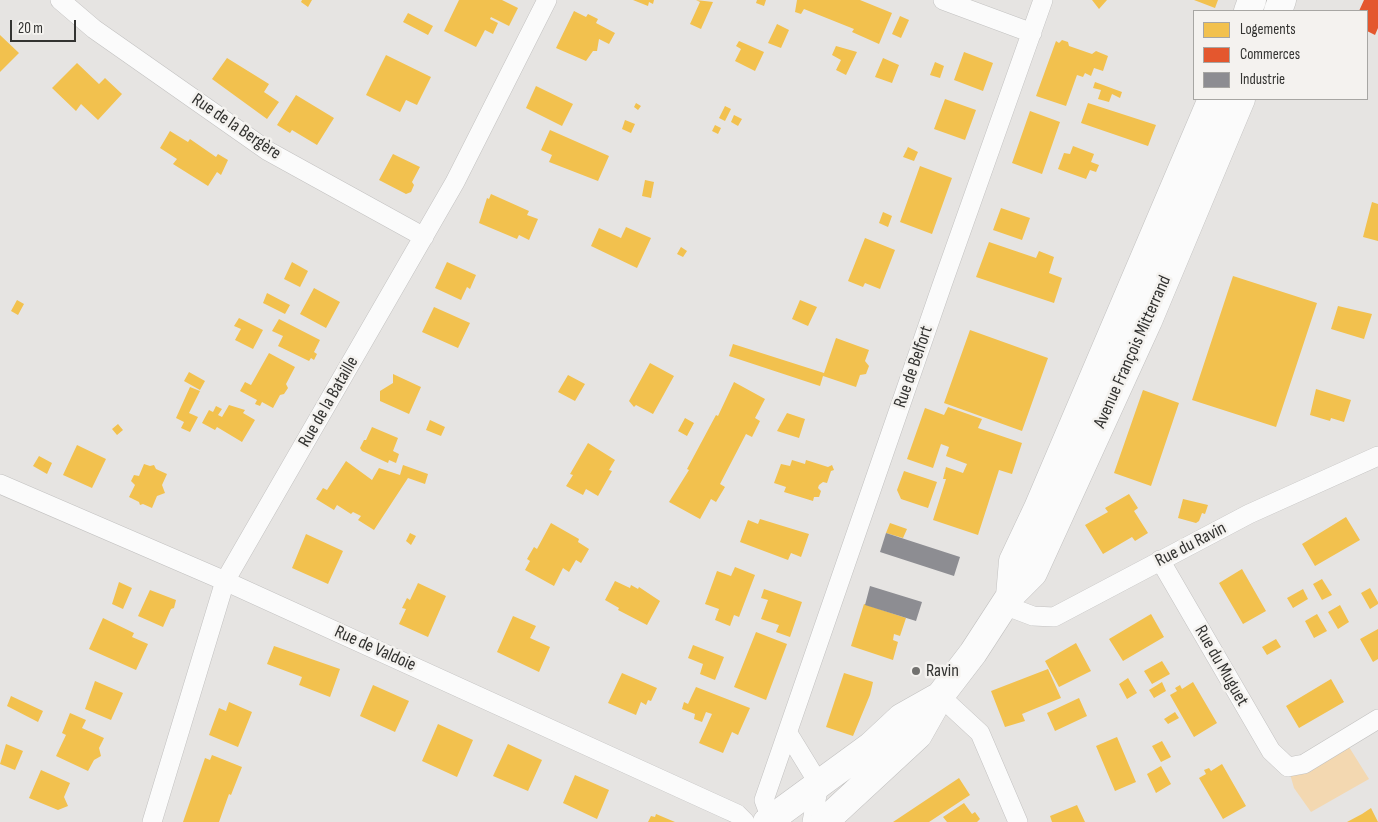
<!DOCTYPE html>
<html>
<head>
<meta charset="utf-8">
<style>
	body { margin:0 }
	#map { position:relative; width:1378px; height:822px; overflow:hidden; background:#e6e4e2; font-family:"Sofia Sans Condensed",sans-serif }
	canvas { display:block }
	.legend { position:absolute; left:1193px; top:10px; width:175px; height:90px; box-sizing:border-box; background:#f4f2ef; border:1px solid #a7a6a3; margin:0; padding:6px 9px; list-style:none; font-size:15px; color:#333331 }
	.legend li { display:flex; align-items:center; gap:10px; height:25px }
	.legend b { width:25px; border:1px solid #a7a6a3 }
	.scale { position:absolute; left:10px; top:20px; width:66px; height:22px; box-sizing:border-box; border:2px solid #333331; border-top:0; padding-left:6px; font-size:15px; line-height:18px; white-space:nowrap; color:#333331; -webkit-text-stroke:4px #f4f2ef; paint-order:stroke }
</style>
</head>
<body>
<div id="map">
<canvas width="1378" height="822"></canvas>
<ul class="legend">
<li><b style="height:14px;background:#f2c14e"></b>Logements</li>
<li><b style="height:14px;background:#e4572e"></b>Commerces</li>
<li><b style="height:14px;background:#8d8d92"></b>Industrie</li>
</ul>
<div class="scale">20 m</div>
</div>
<script>
const ctx = document.querySelector('canvas').getContext('2d');
ctx.lineJoin = 'round';
function fillPath(path, color) {
  ctx.fillStyle = color;
  ctx.fill(path, 'evenodd');
}
function poly(rows) {
  const path = new Path2D();
  for (const r of rows) {
    path.moveTo(r[0], r[1]);
    for (let i = 2; i < r.length; i += 2) path.lineTo(r[i], r[i + 1]);
  }
  return path;
}
function trace(path, color, width, dash) {
  ctx.strokeStyle = color;
  ctx.lineWidth = width;
  ctx.lineCap = dash ? 'butt' : 'round';
  ctx.setLineDash(dash || []);
  ctx.stroke(path);
}
function label(font, color, halo, rows, align = 'center') {
  ctx.font = font + ' "Sofia Sans Condensed",sans-serif';
  ctx.lineWidth = 5;
  ctx.setLineDash([]);
  ctx.textBaseline = 'middle';
  ctx.strokeStyle = halo;
  ctx.fillStyle = color;
  for (const [text, x, y, turn = 0] of rows) {
    ctx.save();
    ctx.translate(x, y);
    ctx.rotate((+turn || 0) * Math.PI / 180);
    ctx.textAlign = isNaN(turn) ? turn : align;
    if (halo) ctx.strokeText(text, 0, 0);
    ctx.fillText(text, 0, 0);
    ctx.restore();
  }
}
fillPath(poly([
	[1344,739,1369,779,1311,812,1294,788,1288,767]
]), '#f3d8b1');
fillPath(poly([
	[302,0,312,0,308,7,301,2],
	[459,0,502,0,518,8,509,26,491,17,490,19,498,23,493,34,485,30,476,47,444,31],
	[633,0,654,0,653,4,649,2,648,6],
	[696,0,713,2,701,29,690,24,700,2],
	[757,0,766,0,764,6,756,3],
	[797,0,860,0,892,13,879,44,852,32,854,29,804,9,801,14,795,12],
	[1092,0,1107,0,1099,9],
	[1194,0,1218,0,1215,8],
	[574,11,586,17,588,14,598,19,596,23,615,33,609,44,599,39,597,51,593,51,586,61,556,48],
	[408,13,433,26,428,35,403,22],
	[900,16,909,20,901,38,892,34],
	[777,24,789,30,781,48,768,43],
	[0,35,19,53,0,72],
	[1062,40,1068,42,1069,46,1092,54,1096,51,1108,56,1103,71,1094,68,1091,76,1085,73,1083,77,1077,75,1066,106,1036,96,1056,41,1059,43],
	[739,41,764,52,755,71,735,61,741,49,736,46],
	[836,46,857,52,846,75,836,70,841,60,832,55],
	[964,52,993,63,983,91,954,80],
	[386,55,431,77,417,105,406,100,400,112,366,95],
	[227,58,269,84,264,92,279,102,267,119,212,79],
	[883,58,899,65,892,83,875,77],
	[935,62,944,66,940,78,930,75],
	[77,63,99,84,105,78,122,94,98,120,81,104,76,111,52,88],
	[1095,82,1122,92,1120,98,1112,94,1109,102,1098,99,1101,90,1093,88],
	[536,86,573,104,562,126,526,108],
	[296,95,334,118,317,145,292,130,290,133,277,125],
	[945,99,976,110,965,140,934,129],
	[636,103,641,106,638,110,634,107],
	[1088,103,1156,125,1148,146,1081,123],
	[725,106,731,109,725,121,719,118],
	[1030,111,1060,122,1042,174,1012,163],
	[734,115,742,119,738,126,731,122],
	[625,120,635,124,631,133,622,129],
	[715,125,721,128,718,134,712,131],
	[550,130,609,156,598,181,549,162,552,155,541,150],
	[170,131,188,142,190,139,216,157,218,154,228,160,221,175,217,172,208,186,173,164,177,159,160,148],
	[1073,146,1094,154,1091,162,1099,165,1096,172,1090,170,1086,179,1058,169,1064,153,1070,154],
	[908,147,918,152,914,161,903,157],
	[393,154,420,167,412,182,414,185,411,192,406,194,379,180],
	[920,166,952,178,932,234,900,222],
	[645,180,654,182,651,198,642,196],
	[491,194,529,211,527,215,538,219,529,240,519,235,517,239,479,223,487,198,489,199],
	[1372,202,1378,204,1378,241,1363,237],
	[1001,208,1030,218,1022,240,993,230],
	[883,212,892,216,888,227,879,223],
	[626,227,651,238,637,268,591,246,599,228,621,238],
	[865,238,895,250,880,289,865,283,863,287,848,281],
	[989,242,1036,258,1039,251,1054,257,1049,273,1062,278,1054,303,976,277],
	[681,247,687,251,683,257,677,254],
	[292,262,308,271,300,287,284,279],
	[447,262,476,275,470,289,467,287,461,300,435,288],
	[1233,276,1317,303,1276,427,1192,400],
	[314,288,340,302,326,328,300,314],
	[267,293,290,305,285,314,263,303],
	[17,300,24,304,18,315,11,311],
	[800,300,817,307,808,326,792,319],
	[1338,306,1372,314,1364,339,1331,329],
	[434,307,470,323,458,348,422,332],
	[239,318,263,330,253,349,235,340,241,329,234,326],
	[279,319,320,340,314,352,317,354,314,360,311,358,309,361,278,346,283,336,272,331],
	[970,330,1048,358,1022,431,944,403],
	[836,338,869,350,865,361,869,366,866,374,860,375,856,387,823,376,820,386,729,356,733,344,824,373],
	[269,353,295,367,286,384,288,388,284,394,280,395,273,408,262,402,260,406,255,404,257,400,240,391,245,382,251,385],
	[650,363,674,376,653,414,636,405,634,407,629,401],
	[189,372,205,381,200,390,184,381],
	[393,374,421,387,409,414,380,401,380,391,393,383],
	[568,375,585,384,575,401,558,392],
	[734,382,765,399,755,418,760,421,752,437,746,434,720,484,725,487,716,502,711,499,700,519,669,502,689,470,687,469,716,415,718,416],
	[190,387,200,391,189,413,198,417,190,432,181,428,184,422,176,418],
	[1316,389,1351,400,1344,422,1331,418,1330,421,1310,415],
	[1143,390,1179,403,1151,486,1114,473],
	[229,405,245,410,243,413,255,420,242,442,217,427,215,430,202,423,209,410,213,412,216,406,222,409,218,415,222,417],
	[948,407,982,419,978,428,1022,443,1012,474,999,470,978,535,933,520,946,479,943,479,946,467,963,473,967,464,946,456,949,447,941,444,933,468,907,459,925,408,944,415],
	[787,413,805,419,799,438,777,431],
	[685,418,694,423,687,436,678,431],
	[430,420,445,427,441,436,426,430],
	[118,424,123,430,117,435,112,429],
	[372,427,398,438,393,451,399,454,396,463,389,460,388,463,362,451,360,448,364,440,366,440],
	[588,443,615,460,609,470,612,471,598,496,586,489,583,495,566,486,573,475,570,474],
	[77,445,106,459,92,488,63,475],
	[39,456,52,463,47,474,33,466],
	[792,460,805,464,806,460,828,467,832,465,834,470,831,471,827,483,823,482,819,485,818,488,821,491,819,497,814,497,813,501,784,492,786,487,774,483,781,464,790,466],
	[346,461,372,480,379,468,400,475,403,465,428,474,425,484,408,478,374,530,358,520,361,516,353,512,351,514,337,505,334,510,316,499,323,488,327,490],
	[144,464,150,466,154,465,156,469,167,474,162,485,165,493,157,496,152,508,143,504,140,505,139,502,129,497,135,485,131,481,134,475,139,476],
	[904,471,937,482,928,508,901,499,897,490],
	[1129,494,1138,508,1134,511,1148,533,1135,541,1132,537,1103,554,1085,525,1108,512,1105,508],
	[1183,499,1208,505,1205,514,1202,513,1199,521,1196,523,1178,518],
	[1346,517,1360,540,1315,566,1302,544],
	[760,519,809,534,801,557,791,553,788,560,740,542,748,520,758,524],
	[551,523,579,539,578,542,589,549,581,563,576,560,569,572,563,568,554,586,525,570,530,561,527,559,534,547,537,549],
	[890,523,907,529,903,538,886,533],
	[410,533,416,536,411,545,406,541],
	[306,534,343,551,328,584,292,568],
	[735,567,755,575,739,617,734,615,730,626,715,620,719,609,705,604,717,571,731,576],
	[1242,569,1266,611,1243,624,1219,583],
	[1322,579,1332,595,1322,600,1313,584],
	[615,581,630,588,631,585,638,589,639,587,660,601,647,625,618,610,619,608,605,600],
	[119,582,132,588,123,609,112,604],
	[418,583,446,596,428,637,399,624,406,609,402,608,407,598,410,600],
	[1370,588,1378,602,1378,604,1370,609,1361,593],
	[764,589,802,602,790,637,776,632,779,625,761,619,768,600,761,598],
	[1303,589,1308,599,1293,608,1287,598],
	[150,590,176,600,174,608,171,609,163,627,138,616],
	[864,604,906,618,900,636,894,634,893,640,898,642,893,660,851,646],
	[1340,605,1349,622,1338,629,1328,612],
	[1151,614,1164,637,1123,661,1109,639],
	[1317,614,1327,631,1314,638,1305,621],
	[513,616,536,626,530,638,550,647,539,672,497,652],
	[103,618,134,633,132,637,148,644,136,670,89,649],
	[1378,629,1378,659,1373,662,1360,639],
	[756,632,787,644,766,700,734,687],
	[1276,639,1281,647,1267,655,1262,647],
	[1076,643,1091,671,1059,687,1045,661],
	[693,645,724,657,715,680,700,674,703,664,688,658],
	[274,646,340,669,330,697,299,685,302,677,267,664],
	[1162,661,1170,674,1152,684,1144,671],
	[1048,669,1061,698,1022,714,1025,721,1005,727,991,691],
	[622,673,657,688,651,701,648,700,646,705,641,702,636,715,608,703],
	[844,673,873,682,870,695,853,736,826,727],
	[1128,678,1137,693,1127,699,1119,684],
	[1331,679,1344,702,1299,728,1286,706],
	[95,681,123,693,111,720,85,709],
	[1162,682,1166,691,1154,698,1149,690],
	[1193,682,1217,723,1194,737,1170,695,1177,691,1175,688,1180,685,1182,689],
	[373,685,409,701,395,732,360,716],
	[696,687,750,708,738,735,732,732,723,753,699,743,712,714,706,712,702,722,694,719,695,714,682,709,684,702,688,704],
	[11,696,43,711,38,722,7,706],
	[1079,698,1087,716,1055,731,1047,713],
	[229,702,252,712,238,747,209,735,219,708,226,711],
	[1175,712,1179,718,1168,724,1164,719],
	[70,713,86,720,82,728,104,738,99,748,101,756,94,760,88,771,56,756,66,735,62,733],
	[438,724,473,740,457,777,422,761],
	[1117,737,1136,782,1115,791,1096,746],
	[1162,741,1171,757,1161,762,1152,746],
	[6,744,23,751,15,770,0,764],
	[508,744,542,760,528,791,493,776],
	[212,755,242,767,231,795,229,794,219,822,183,822,205,758,210,760],
	[1222,764,1246,806,1223,819,1199,778,1206,774,1204,770,1209,768,1211,771],
	[1161,766,1171,784,1156,793,1147,774],
	[41,770,70,783,64,797,68,806,58,810,29,798],
	[575,775,609,790,597,819,563,803],
	[959,778,970,795,929,822,893,822],
	[964,803,972,814,975,812,980,819,977,822,947,822,943,817],
	[1077,805,1085,822,1052,822,1050,816],
	[1371,808,1378,822,1347,822,1362,814],
	[656,814,675,822,648,822,651,816,655,817]
]), '#f2c14e');
fillPath(poly([
	[1364,0,1378,0,1378,28,1375,35,1367,31,1367,11,1359,11]
]), '#e4572e');
fillPath(poly([
	[886,533,960,557,954,576,880,552],
	[870,586,922,602,916,621,865,605]
]), '#8d8d92');
const street = poly([
	[60,0,94,29,268,151,424,237],
	[943,0,1032,33],
	[0,484,225,581,726,809,737,814,745,822],
	[1160,560,1271,751,1288,767,1304,764,1378,719],
	[1004,605,1033,616,1054,617,1249,514,1378,456],
	[940,696,980,733,1018,822],
	[789,735,819,784,812,822],
	[771,819,764,800,942,285,1043,0],
	[152,822,225,581,455,182,547,0]
]);
const primary = poly([
	[1248,11,1252,0],
	[1278,11,1282,0],
	[1010,596,1013,561,1038,508,1212,99],
	[767,822,871,746,901,718,940,696],
	[824,822,918,735,940,696,973,653,1010,596,1033,573,1148,321,1241,99]
]);
trace(street, '#c2c1c0', 20);
trace(primary, '#c2c1c0', 29);
trace(street, '#fbfbfb', 19);
trace(primary, '#fbfbfb', 28);
for (const [x, y, r, color] of [
	[916,671,5,"#72716f"]
]) {
  const dot = new Path2D();
  dot.arc(x, y, r, 0, 2 * Math.PI);
  ctx.fillStyle = color;
  ctx.fill(dot);
  trace(dot, '#f4f2ef', 2);
}
label('18px', '#333331', '#f4f2ef', [
	["Rue de la Bergère",236,127,34],
	["Avenue François Mitterrand",1133,352,-66],
	["Rue de Belfort",914,367,-71],
	["Rue de la Bataille",329,402,-60],
	["Rue du Ravin",1191,545,-27],
	["Rue de Valdoie",375,649,24],
	["Rue du Muguet",1221,666,60]
]);
label('18px', '#333331', '#f4f2ef', [
	["Ravin",926,671]
], 'left');
</script>
</body>
</html>
